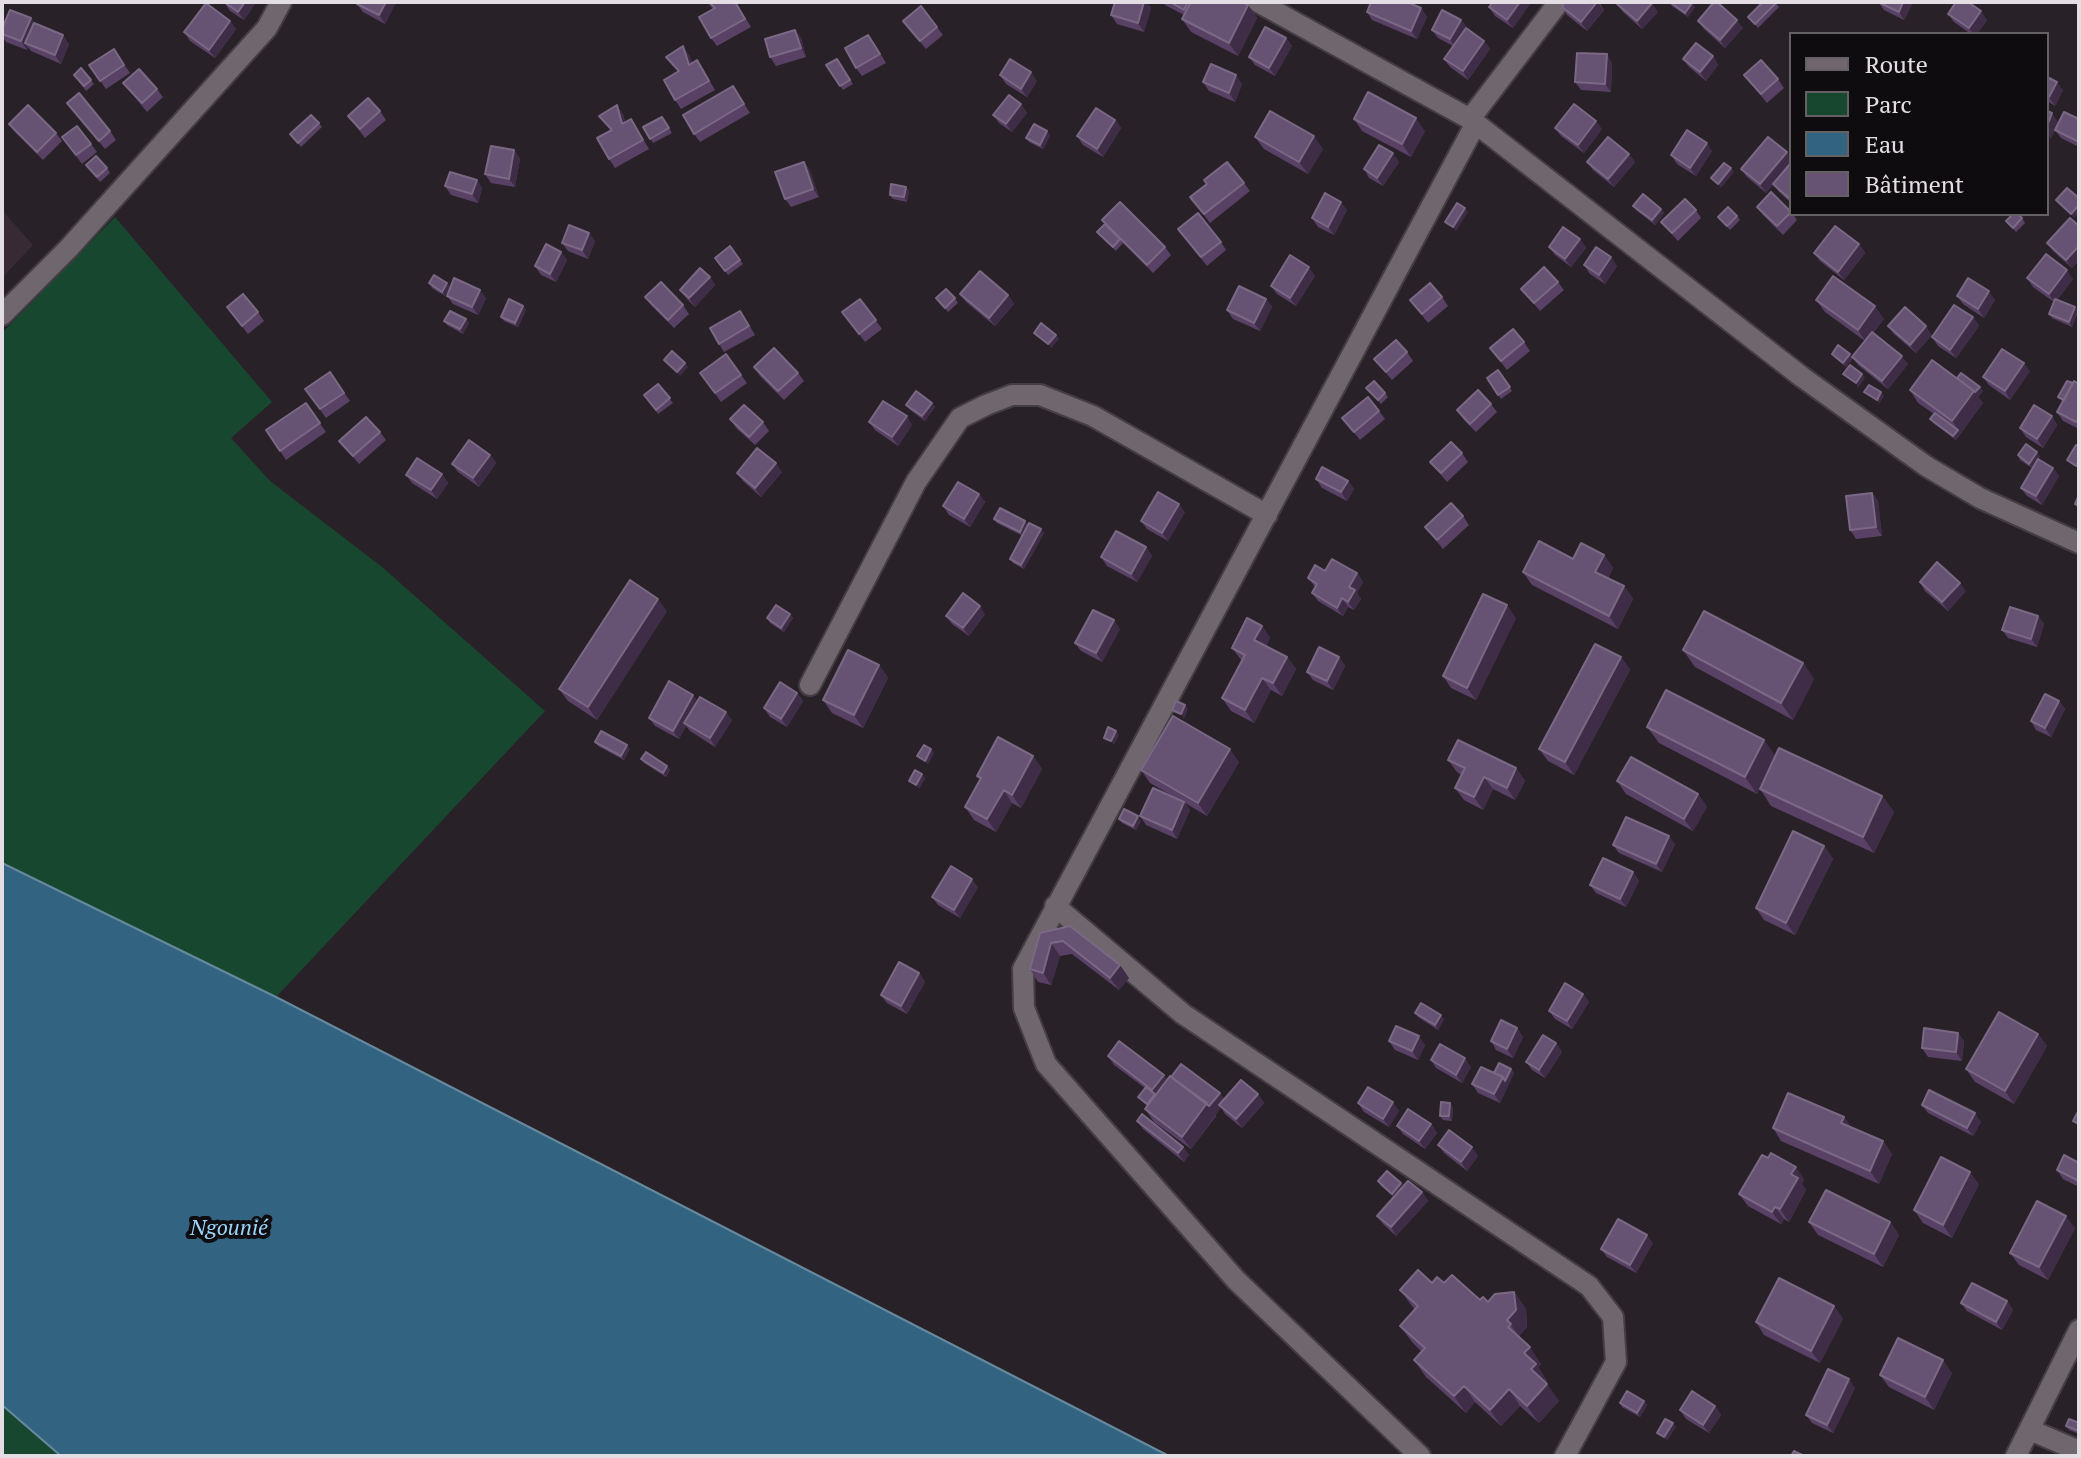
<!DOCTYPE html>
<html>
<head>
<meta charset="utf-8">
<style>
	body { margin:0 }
	#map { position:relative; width:2081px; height:1458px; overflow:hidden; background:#292128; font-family:"PT Serif",serif }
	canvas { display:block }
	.frame { position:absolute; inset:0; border:4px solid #e3dee3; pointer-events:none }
	.legend { position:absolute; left:1789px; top:32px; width:260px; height:184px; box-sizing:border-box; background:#0f0c0f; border:2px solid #646064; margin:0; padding:10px 14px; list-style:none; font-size:24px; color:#e3dee3 }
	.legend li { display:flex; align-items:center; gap:16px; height:40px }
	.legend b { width:40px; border:2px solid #646064 }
</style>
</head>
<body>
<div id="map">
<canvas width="2081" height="1458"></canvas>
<div class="frame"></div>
<ul class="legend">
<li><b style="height:10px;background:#6f666e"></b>Route</li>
<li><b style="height:22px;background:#184730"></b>Parc</li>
<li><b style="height:22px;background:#326481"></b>Eau</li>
<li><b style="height:22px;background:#665273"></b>Bâtiment</li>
</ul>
</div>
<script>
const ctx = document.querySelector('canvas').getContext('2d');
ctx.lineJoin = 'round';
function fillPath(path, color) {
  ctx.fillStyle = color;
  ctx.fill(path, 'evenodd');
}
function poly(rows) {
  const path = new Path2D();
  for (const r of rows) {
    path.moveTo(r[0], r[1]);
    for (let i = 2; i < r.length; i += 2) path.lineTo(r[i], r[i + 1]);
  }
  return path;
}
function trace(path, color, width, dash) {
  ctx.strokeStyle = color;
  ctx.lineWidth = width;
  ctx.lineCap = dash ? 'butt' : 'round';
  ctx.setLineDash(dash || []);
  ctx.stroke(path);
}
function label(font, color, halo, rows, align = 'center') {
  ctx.font = font + ' "PT Serif",serif';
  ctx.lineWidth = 8;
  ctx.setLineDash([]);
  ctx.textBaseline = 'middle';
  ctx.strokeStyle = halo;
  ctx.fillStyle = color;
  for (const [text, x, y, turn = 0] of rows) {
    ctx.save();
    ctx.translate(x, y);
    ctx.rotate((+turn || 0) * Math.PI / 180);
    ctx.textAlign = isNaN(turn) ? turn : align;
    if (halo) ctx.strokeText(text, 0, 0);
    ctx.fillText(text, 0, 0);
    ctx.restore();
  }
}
fillPath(poly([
	[2,210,33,245,2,278]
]), '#372a35');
fillPath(poly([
	[115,217,272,402,231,438,270,481,382,567,545,711,276,997,2,863,2,333],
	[2,1405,61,1456,2,1456]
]), '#184730');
const water = poly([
	[2,863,276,997,1169,1456,61,1456,2,1405,2,863]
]);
fillPath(water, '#326481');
trace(water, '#67899e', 2);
const minor = poly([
	[1258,2,1470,119,1802,377,1926,466,1980,498,2079,543],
	[1470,119,1559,2],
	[2,315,68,249,267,28,281,2],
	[810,685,916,482,960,418,986,405,1012,395,1040,395,1093,416,1267,515],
	[1055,906,1183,1014,1589,1286,1613,1317,1616,1362,1565,1456],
	[2030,1430,2079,1451],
	[1420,1456,1236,1280,1046,1064,1024,1008,1023,969,1476,123],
	[2016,1456,2079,1330]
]);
trace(minor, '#433e43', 24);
trace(minor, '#6f666e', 20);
fillPath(poly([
	[224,2,256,2,244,20,230,11],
	[396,2,385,24,363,12,357,4],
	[707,2,736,2,751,27,717,46,711,38,713,9],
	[1163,2,1242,2,1248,5,1257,18,1238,56,1191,32,1182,19,1184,15,1165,5],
	[1493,2,1531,2,1513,28,1495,16,1489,7],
	[1565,2,1599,2,1604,10,1587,31,1567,15,1562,7],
	[1669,2,1695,7,1688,17,1672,6],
	[1775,2,1779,7,1758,28,1748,17],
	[1878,2,1913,2,1904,20,1884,10],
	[1617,4,1658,12,1642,29,1623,12],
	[1151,8,1144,32,1117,24,1111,15],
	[1421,8,1427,17,1417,39,1372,20,1367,12],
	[1948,14,1987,20,1977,34,1971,34,1954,22],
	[31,18,34,23,69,44,61,64,31,51,28,47,27,50,6,42,2,36,2,29],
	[1461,20,1467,28,1484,41,1490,49,1468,80,1450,67,1444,59,1453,46,1438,38,1432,30],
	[230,21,236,29,215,58,190,41,184,32],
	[903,21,937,27,943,35,926,49],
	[1698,21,1743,28,1725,48,1704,29],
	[795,30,801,38,806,57,776,66,770,57],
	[1286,38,1292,46,1275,76,1255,65,1249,57],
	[874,43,886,63,862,76,856,68],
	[114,49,130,73,106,89,89,65],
	[689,55,692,63,703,69,715,90,681,109,675,100,678,71,666,57],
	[1713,56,1718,65,1706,81,1689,67,1683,59],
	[837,59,853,84,843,90,826,65],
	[1612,63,1611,92,1581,90,1575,82],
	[81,68,94,84,86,91,74,75],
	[1000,75,1037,81,1027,97,1006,84],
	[1744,75,1778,79,1784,88,1767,103],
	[2047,77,2063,90,2055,106,2047,101],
	[1203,82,1242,84,1235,102,1209,91],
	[123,83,157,89,163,97,147,112],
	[733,86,750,113,700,142,694,134],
	[67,103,110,131,116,140,105,149],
	[1021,104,1027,113,1012,132,999,123,993,115],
	[380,111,386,120,365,138,348,116],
	[623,114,625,122,631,119,649,149,615,168,609,159,611,130,599,116],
	[662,117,672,133,653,143,643,127],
	[1354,119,1425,131,1411,157,1362,131],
	[2079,119,2079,147,2061,138,2055,130],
	[1115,120,1121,128,1103,157,1083,145,1077,136],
	[319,123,322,127,301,147,290,134],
	[9,124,56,133,62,141,43,160,15,132],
	[1555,128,1602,129,1584,153,1561,136],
	[1047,131,1050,136,1043,149,1029,142,1026,138],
	[62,137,91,144,97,152,82,164],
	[1255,137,1323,149,1308,174,1264,149],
	[514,150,520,159,515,187,491,183,485,174],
	[1712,151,1696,176,1677,164,1671,155],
	[1629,154,1635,162,1614,187,1593,170,1587,162],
	[1791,158,1791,163,1785,170,1791,165,1791,203,1779,192,1773,184,1766,193,1747,177,1741,169],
	[804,162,810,171,819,197,791,207,785,199],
	[1399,162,1383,186,1369,178,1364,169],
	[86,165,107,168,110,173,100,182],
	[477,180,482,188,478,203,451,195,445,186],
	[1244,183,1250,191,1210,223,1190,197],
	[906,187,909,191,907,202,893,199,890,195],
	[1633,206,1661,209,1664,213,1655,225,1636,210],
	[1757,207,1791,212,1791,214,1793,214,1797,220,1783,235,1763,215],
	[1347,210,1334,235,1318,227,1312,218],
	[1696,210,1701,218,1678,241,1661,222],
	[1737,216,1740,220,1730,230,1718,217],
	[2022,218,2025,223,2016,232,2006,221],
	[1102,220,1165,247,1171,255,1153,273,1123,243,1116,251,1100,236,1097,232,1105,224],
	[2079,226,2079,260,2072,268,2053,251,2047,243],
	[1178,229,1221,242,1226,250,1207,266],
	[1580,239,1586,248,1571,267,1555,255,1549,247],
	[595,241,588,259,568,251,562,243],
	[1859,244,1865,253,1844,280,1820,261,1814,253],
	[730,246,743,264,728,275,715,258],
	[561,252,567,260,556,282,541,275,535,266],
	[1584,265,1617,266,1605,284,1590,274],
	[1315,276,1296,306,1277,294,1271,286],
	[710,277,715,285,695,307,686,298,680,290],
	[2027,278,2073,279,2057,300,2075,307,2078,311,2072,327,2052,318,2049,314,2054,302,2033,287],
	[1558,282,1564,290,1540,311,1521,289],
	[429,283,447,283,450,287,445,296,432,288],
	[960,294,1008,295,1014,304,995,326,966,302],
	[447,296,486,298,478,315,453,304],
	[1957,296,1995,300,1984,318,1963,304],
	[645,297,683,305,689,314,674,328,651,305],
	[1442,297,1448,306,1428,323,1410,300],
	[936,298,955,298,958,303,948,312],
	[860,299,882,329,865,342,842,312],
	[1266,299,1272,307,1260,331,1233,319,1227,310],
	[1816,300,1884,319,1873,333,1908,364,1888,389,1858,365,1853,358,1846,367,1835,358,1832,354,1850,354,1852,357,1865,341,1825,312],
	[523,306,526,310,518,327,504,321,501,317],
	[227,307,258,312,264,321,248,334],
	[1973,317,1979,326,1956,358,1938,346,1932,337],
	[466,319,469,323,463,334,447,325,444,321],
	[746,320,755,335,724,352,719,344],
	[1888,326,1932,335,1916,353,1894,334],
	[1524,342,1530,351,1507,370,1490,348],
	[1407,352,1413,361,1392,380,1374,359],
	[726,354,747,383,721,402,700,373],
	[754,367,798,373,804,381,784,400,760,376],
	[1498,370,1512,391,1501,399,1487,378],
	[2030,371,2010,400,1989,385,1983,377],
	[330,372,350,401,326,418,305,389],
	[2079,373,2079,429,2063,421,2057,412,2063,402,2058,397,2073,383,2077,383],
	[1957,378,1983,391,1978,397,1983,403,1956,440,1933,423,1930,419,1934,414,1918,403,1910,390],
	[658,384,673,403,658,414,644,395],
	[1366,388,1385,393,1388,397,1381,404],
	[306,403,326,432,286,460,266,430],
	[932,403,935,407,925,421,909,409,906,405],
	[1491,404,1497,412,1476,432,1463,419,1457,410],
	[1379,411,1385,419,1360,440,1342,418],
	[2052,416,2057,425,2043,448,2026,437,2020,428],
	[730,419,763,422,769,431,755,445,736,428],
	[869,422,912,425,898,446,875,430],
	[380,432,386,440,359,464,339,441],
	[1462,453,1468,462,1447,482,1430,462],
	[490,455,496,463,479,487,458,472,452,464],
	[2018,455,2040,457,2038,459,2053,468,2059,476,2042,505,2027,496,2021,488,2038,460,2032,468,2020,460],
	[782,472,761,497,743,481,737,473],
	[442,474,448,483,437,499,412,483,406,475],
	[1316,479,1348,481,1354,489,1347,501,1322,488],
	[1872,493,1878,501,1882,536,1856,539,1850,530],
	[979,494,985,502,970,527,949,515,943,506],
	[1185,512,1168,541,1147,529,1141,521],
	[1463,516,1469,525,1443,549,1425,527],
	[994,519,1025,521,1028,525,1044,533,1024,569,1013,563,1010,559,1023,536,997,523],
	[1146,547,1152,556,1137,582,1107,566,1101,557],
	[1604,555,1613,568,1608,578,1624,586,1633,599,1618,629,1532,585,1523,572,1573,559],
	[1325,571,1357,573,1363,582,1357,593,1361,599,1354,610,1348,607,1343,616,1318,601,1312,593,1315,587,1308,578],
	[1920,582,1966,591,1948,611,1925,591],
	[667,611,597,720,568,701,559,689],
	[790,614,793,618,784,632,770,623,767,618],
	[985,614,969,636,952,624,946,616],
	[2038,616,2044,624,2037,647,2008,638,2002,630],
	[1516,618,1476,700,1451,688,1443,676],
	[1262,626,1270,638,1266,646,1287,657,1296,669,1282,696,1271,690,1254,723,1231,711,1222,698,1242,661,1232,648],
	[1120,629,1102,662,1081,651,1075,643],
	[1683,650,1803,663,1814,679,1793,720,1695,667],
	[1339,657,1345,666,1333,690,1313,680,1307,672],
	[1621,657,1630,670,1574,775,1548,761,1539,749],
	[879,665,888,678,863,728,832,713,823,700],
	[797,693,803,701,787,727,770,717,764,708],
	[2059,701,2065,709,2051,737,2036,730,2031,721],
	[649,718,732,720,715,747,690,731,686,726,679,739,655,726],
	[1647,727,1764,740,1775,756,1882,796,1894,812,1874,853,1771,806,1760,789,1764,780,1757,794,1659,743],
	[595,742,630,749,624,760,598,746],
	[1033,756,1042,769,1021,808,1012,803,996,832,974,820,965,807,980,780,977,776],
	[641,759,667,766,670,770,666,777,644,763],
	[1448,760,1516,768,1525,781,1515,800,1493,789,1483,810,1464,800,1455,788,1461,775,1457,772],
	[1239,762,1207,816,1185,803,1190,810,1177,839,1146,825,1140,816,1179,800,1150,783,1141,770],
	[1617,781,1698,794,1707,807,1693,831,1626,794],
	[1119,819,1141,821,1136,830,1122,823],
	[1675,844,1662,872,1619,853,1613,845],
	[1824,846,1833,859,1795,935,1764,920,1756,908],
	[1633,872,1639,881,1626,907,1596,893,1590,885],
	[978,887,960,918,938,905,932,897],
	[1070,926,1129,978,1119,990,1072,954,1060,956,1051,985,1038,982,1030,969,1040,933],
	[919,973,925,982,907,1014,887,1003,881,995],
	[1583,994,1589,1002,1572,1029,1555,1019,1549,1011],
	[1415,1013,1444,1019,1438,1030,1418,1017],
	[1517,1028,1523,1037,1513,1058,1496,1050,1491,1041],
	[1958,1033,1964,1041,1962,1061,1928,1057,1922,1048],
	[2038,1034,2047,1046,2014,1104,1975,1082,1966,1069],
	[1389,1041,1425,1045,1418,1060,1395,1050],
	[1556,1043,1562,1052,1545,1078,1532,1070,1526,1062],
	[1108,1056,1167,1080,1224,1100,1258,1094,1264,1103,1242,1128,1225,1114,1221,1107,1215,1114,1216,1116,1191,1149,1154,1122,1145,1109,1147,1106,1138,1097,1145,1088,1114,1065],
	[1431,1060,1471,1067,1462,1083,1436,1068],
	[1511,1069,1514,1073,1500,1103,1478,1093,1472,1084,1494,1073],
	[1358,1103,1399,1111,1389,1127,1364,1112],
	[1922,1105,1981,1122,1973,1136,1928,1113],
	[1453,1107,1452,1121,1443,1120,1440,1116],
	[1844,1117,1851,1127,1883,1141,1892,1154,1879,1184,1781,1141,1773,1128],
	[1137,1121,1183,1147,1189,1155,1184,1162,1143,1129],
	[1431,1124,1437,1133,1425,1149,1403,1134,1397,1126],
	[1438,1145,1478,1156,1467,1171,1444,1153],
	[2079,1163,2079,1187,2063,1179,2057,1170],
	[1804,1179,1802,1184,1806,1190,1789,1222,1784,1219,1781,1224,1748,1206,1739,1194],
	[1378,1181,1401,1183,1404,1186,1422,1192,1428,1201,1396,1236,1383,1224,1377,1216,1394,1197,1381,1186],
	[1979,1184,1952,1238,1923,1223,1914,1210],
	[1809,1222,1890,1222,1899,1235,1883,1267,1818,1235],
	[2075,1228,2048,1280,2019,1265,2010,1253],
	[1653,1243,1636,1273,1607,1257,1601,1249],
	[1432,1283,1444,1283,1480,1300,1488,1302,1514,1292,1526,1309,1527,1327,1519,1336,1541,1364,1538,1367,1547,1381,1546,1383,1559,1401,1539,1423,1520,1406,1501,1426,1475,1402,1466,1413,1426,1377,1414,1360,1422,1352,1412,1342,1400,1326,1415,1310,1400,1290],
	[2007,1301,2013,1310,2002,1330,1967,1311,1961,1303],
	[1834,1306,1843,1319,1820,1363,1764,1335,1756,1322],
	[1952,1373,1934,1410,1889,1387,1880,1375],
	[1855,1388,1833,1433,1812,1423,1806,1415],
	[1644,1401,1647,1405,1640,1417,1622,1407,1620,1403],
	[1715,1406,1721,1415,1709,1433,1686,1419,1680,1410],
	[2079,1423,2079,1434,2069,1430,2066,1426]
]), '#584165');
fillPath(poly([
	[245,2,256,2,244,20,238,12],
	[386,2,396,2,385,24,379,15],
	[1144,2,1147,2,1151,8,1144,32,1138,23],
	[1520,2,1531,2,1513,28,1507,20],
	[1597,2,1604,10,1587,31,1581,22],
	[1903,2,1913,2,1904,20,1899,12],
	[1652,3,1658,12,1642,29,1637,21],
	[1692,3,1695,7,1688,17,1685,13],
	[1248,5,1257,18,1238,56,1229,43],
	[1421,8,1427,17,1417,39,1411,31],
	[1981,11,1987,20,1977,34,1973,34,1969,28],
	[31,18,36,27,25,43,28,47,27,50,21,41],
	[1461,20,1467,28,1456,48,1450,39],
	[1737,20,1743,28,1725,48,1720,40],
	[230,21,236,29,215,58,209,50],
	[795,30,801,38,806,57,801,48],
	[63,35,69,44,61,64,55,55],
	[1286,38,1292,46,1275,76,1269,68],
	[1484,41,1490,49,1468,80,1463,71],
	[683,46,689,55,695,73,689,65],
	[1607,54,1612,63,1611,92,1605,84],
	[1713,56,1718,65,1706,81,1700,72],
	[1031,72,1037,81,1027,97,1021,89],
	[1236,75,1242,84,1235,102,1229,93],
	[2057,82,2063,90,2055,106,2049,97],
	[1021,104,1027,113,1012,132,1006,124],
	[617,105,623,114,628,132,622,124],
	[2052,113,2058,122,2051,139,2047,133,2047,126],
	[1416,118,1425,131,1411,157,1402,144],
	[1115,120,1121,128,1103,157,1097,149],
	[1596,121,1602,129,1584,153,1578,145],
	[1047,131,1050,136,1043,149,1040,145],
	[1314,136,1323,149,1308,174,1299,162],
	[1707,143,1712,151,1696,176,1690,168],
	[514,150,520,159,515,187,509,179],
	[1787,152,1791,158,1791,163,1766,193,1760,184],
	[1393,153,1399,162,1383,186,1377,178],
	[1629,154,1635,162,1614,187,1608,179],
	[804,162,810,171,819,197,813,189],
	[1731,168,1734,172,1721,188,1718,184],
	[477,180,482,188,478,203,472,194],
	[906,187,909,191,907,202,904,197],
	[1341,202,1347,210,1334,235,1328,227],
	[2079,205,2079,213,2074,218,2071,214],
	[1465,208,1468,212,1456,231,1453,227],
	[1661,209,1664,213,1655,225,1652,220],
	[589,233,595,241,588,259,582,250],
	[1580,239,1586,248,1571,267,1565,259],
	[1859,244,1865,253,1844,280,1838,272],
	[2079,246,2079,260,2072,268,2066,260],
	[561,252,567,260,556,282,550,274],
	[1611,257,1617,266,1605,284,1599,275],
	[1309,267,1315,276,1296,306,1290,298],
	[2067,270,2073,279,2055,303,2049,294],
	[710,277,715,285,695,307,689,298],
	[447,283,450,287,445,296,442,292],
	[480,290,486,298,478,315,472,307],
	[1989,291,1995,300,1984,318,1978,309],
	[1008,295,1014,304,995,326,989,318],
	[1266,299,1272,307,1260,331,1254,323],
	[523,306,526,310,518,327,515,323],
	[1875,306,1884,319,1866,342,1858,330],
	[2075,307,2078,311,2072,327,2069,322],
	[1973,317,1979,326,1956,358,1950,350],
	[466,319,469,323,463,334,460,329],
	[1926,326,1932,335,1916,353,1910,345],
	[1056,335,1059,339,1051,348,1048,344],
	[1850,354,1853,358,1846,367,1843,363],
	[1902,356,1908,364,1888,389,1882,381],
	[685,363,688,367,680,376,677,372],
	[2024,363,2030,371,2010,400,2005,391],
	[1862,374,1865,378,1858,388,1856,383],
	[1980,387,1983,391,1978,397,1983,403,1956,440,1953,436,1958,430,1952,421,1974,391],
	[1881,392,1884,396,1879,404,1877,400],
	[932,403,935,407,925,421,922,416],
	[907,416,912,425,898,446,892,437],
	[2052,416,2057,425,2043,448,2037,439],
	[2037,452,2040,457,2032,468,2029,464],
	[490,455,496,463,479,487,473,478],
	[776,463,782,472,761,497,755,488],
	[2053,468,2059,476,2042,505,2036,496],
	[442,474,448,483,437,499,431,490],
	[1348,481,1354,489,1347,501,1341,492],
	[1872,493,1878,501,1882,536,1876,527],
	[979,494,985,502,970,527,964,519],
	[1179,504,1185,512,1168,541,1162,533],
	[1025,521,1028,525,1023,536,1020,532],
	[1041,529,1044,533,1024,569,1021,565],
	[1146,547,1152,556,1137,582,1131,574],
	[1604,555,1613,568,1604,584,1595,572],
	[1357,573,1363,582,1357,593,1361,599,1354,610,1348,602,1349,587],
	[1960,583,1966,591,1948,611,1942,602],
	[1624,586,1633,599,1618,629,1609,616],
	[1342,598,1348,607,1343,616,1337,608],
	[658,599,667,611,597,720,588,707],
	[1507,605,1516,618,1476,700,1467,688],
	[980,606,985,614,969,636,963,628],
	[790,614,793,618,784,632,781,628],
	[2038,616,2044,624,2037,647,2031,639],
	[1114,620,1120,629,1102,662,1096,653],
	[1262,626,1270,638,1263,652,1254,640],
	[1287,657,1296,669,1282,696,1273,683],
	[1339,657,1345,666,1333,690,1327,681],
	[1621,657,1630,670,1574,775,1565,762],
	[1803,663,1814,679,1793,720,1781,703],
	[879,665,888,678,863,728,854,715],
	[1262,678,1271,690,1254,723,1245,710],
	[797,693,803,701,787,727,781,719],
	[693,695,699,703,684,723,686,726,679,739,673,731],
	[2059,701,2065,709,2051,737,2045,728],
	[1185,705,1188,709,1184,719,1181,714],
	[726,712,732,720,715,747,710,738],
	[1116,731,1119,735,1114,745,1111,741],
	[1764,740,1776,757,1757,794,1745,777],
	[627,745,630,749,624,760,621,756],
	[931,749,934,753,928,765,925,761],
	[1230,749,1239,762,1207,816,1198,803],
	[1033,756,1042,769,1021,808,1012,795],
	[667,766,670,770,666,777,663,773],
	[1516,768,1525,781,1515,800,1507,788],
	[922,774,925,779,919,789,916,785],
	[1484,777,1493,789,1483,810,1474,797],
	[1004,790,1012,803,996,832,987,819],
	[1698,794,1707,807,1693,831,1684,819],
	[1882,796,1894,812,1874,853,1863,837],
	[1184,802,1190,810,1177,839,1172,830],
	[1138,816,1141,821,1136,830,1133,826],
	[1669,836,1675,844,1662,872,1656,864],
	[1824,846,1833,859,1795,935,1786,923],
	[1633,872,1639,881,1626,907,1620,899],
	[972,879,978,887,960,918,954,910],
	[1051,943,1060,956,1051,985,1043,973],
	[1120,965,1129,978,1119,990,1110,978],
	[919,973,925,982,907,1014,901,1006],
	[1583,994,1589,1002,1572,1029,1567,1021],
	[1441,1015,1444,1019,1438,1030,1435,1025],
	[1517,1028,1523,1037,1513,1058,1507,1049],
	[1958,1033,1964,1041,1962,1061,1956,1052],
	[2038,1034,2047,1046,2014,1104,2005,1091],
	[1419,1036,1425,1045,1418,1060,1412,1051],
	[1556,1043,1562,1052,1545,1078,1539,1070],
	[1465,1058,1471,1067,1462,1083,1456,1075],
	[1511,1069,1514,1073,1500,1103,1494,1094,1503,1077],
	[1164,1075,1170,1083,1158,1098,1152,1090],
	[1220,1093,1226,1101,1191,1149,1182,1137,1207,1103],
	[1258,1094,1264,1103,1242,1128,1236,1119],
	[1393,1102,1399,1111,1389,1127,1383,1119],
	[1450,1103,1453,1107,1452,1121,1449,1116],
	[1975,1113,1981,1122,1973,1136,1967,1128],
	[1844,1117,1853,1130,1841,1123],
	[1431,1124,1437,1133,1425,1149,1419,1141],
	[1883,1141,1892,1154,1879,1184,1870,1171],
	[1183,1147,1189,1155,1184,1162,1178,1153],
	[1472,1147,1478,1156,1467,1171,1461,1162],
	[1796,1167,1804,1179,1802,1184,1806,1190,1789,1222,1780,1209,1791,1174],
	[1970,1172,1979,1184,1952,1238,1943,1225],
	[1401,1183,1404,1187,1395,1198,1392,1194],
	[1422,1192,1428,1201,1396,1236,1391,1227],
	[1775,1207,1784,1219,1781,1224,1772,1212],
	[2066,1216,2075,1228,2048,1280,2039,1267],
	[1890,1222,1899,1235,1883,1267,1874,1254],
	[1647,1235,1653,1243,1636,1273,1630,1265],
	[1514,1292,1526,1309,1527,1327,1519,1336,1507,1320],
	[2007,1301,2013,1310,2002,1330,1996,1322],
	[1834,1306,1843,1319,1820,1363,1811,1351],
	[1530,1347,1541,1364,1538,1367,1547,1381,1543,1386,1531,1369,1524,1353],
	[1943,1360,1952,1373,1934,1410,1925,1397],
	[1849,1379,1855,1388,1833,1433,1827,1425],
	[1547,1384,1559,1401,1539,1423,1527,1406],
	[1464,1386,1475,1402,1466,1413,1454,1396],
	[1509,1389,1520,1406,1501,1426,1490,1410],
	[1644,1401,1647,1405,1640,1417,1637,1413],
	[1715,1406,1721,1415,1709,1433,1703,1425],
	[1673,1423,1676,1427,1667,1441,1664,1437]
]), '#3f2d47');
const building = poly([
	[224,2,245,2,238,12,224,2],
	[358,2,386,2,379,15,357,4,358,2],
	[709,2,735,2,745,19,711,38,699,17,715,8,709,2],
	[1115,2,1144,2,1138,23,1111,15,1115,2],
	[1170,2,1188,2,1184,10,1170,2],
	[1191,2,1242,2,1248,5,1229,43,1182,19,1191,2],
	[1371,2,1407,2,1421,8,1411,31,1367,12,1371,2],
	[1493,2,1520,2,1507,20,1489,7,1493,2],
	[1565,2,1597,2,1581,22,1562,7,1565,2],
	[1619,2,1650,2,1652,3,1637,21,1617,4,1619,2],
	[1670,2,1691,2,1692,3,1685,13,1670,2],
	[1714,2,1717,2,1737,20,1720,40,1698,21,1714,2],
	[1763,2,1776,3,1755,24,1748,17,1763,2],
	[1878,2,1903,2,1899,12,1878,2],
	[1956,2,1968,2,1981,11,1969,28,1948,14,1956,2],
	[206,3,230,21,209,50,184,32,206,3],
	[921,6,937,27,920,41,903,21,921,6],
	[10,10,31,18,21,41,2,34,2,29,10,10],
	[1442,10,1461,20,1450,39,1432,30,1442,10],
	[34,23,63,35,55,55,25,43,34,23],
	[1265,27,1286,38,1269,68,1249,57,1265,27],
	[1466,28,1484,41,1463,71,1444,59,1466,28],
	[795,30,801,48,770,57,765,39,795,30],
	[868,35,880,54,856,68,845,48,868,35],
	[1696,43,1713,56,1700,72,1683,59,1696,43],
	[683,46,689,65,697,60,709,81,675,100,664,80,679,71,666,57,683,46],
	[114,49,124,65,100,81,89,65,114,49],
	[1577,53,1607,54,1605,84,1575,82,1577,53],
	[837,59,850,80,840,86,826,65,837,59],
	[1010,59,1031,72,1021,89,1000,75,1010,59],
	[1761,60,1778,79,1761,94,1744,75,1761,60],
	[1211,64,1236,75,1229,93,1203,82,1211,64],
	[81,68,91,80,84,86,74,75,81,68],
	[139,69,157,89,142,103,123,83,139,69],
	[2047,77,2057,82,2049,97,2047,96,2047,77],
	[733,86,744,104,694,134,683,115,733,86],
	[1368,92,1416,118,1402,144,1354,119,1368,92],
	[79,93,110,131,99,141,67,103,79,93],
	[1009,95,1021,104,1006,124,993,115,1009,95],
	[368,98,380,111,360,129,348,116,368,98],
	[1574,104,1596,121,1578,145,1555,128,1574,104],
	[28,105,56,133,37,152,9,124,28,105],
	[617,105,622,124,631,119,643,140,609,159,597,138,612,130,599,116,617,105],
	[1096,108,1115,120,1097,149,1077,136,1096,108],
	[1270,111,1314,136,1299,162,1255,137,1270,111],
	[2047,111,2052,113,2047,126,2047,111],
	[2064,112,2079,119,2079,142,2055,130,2064,112],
	[311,115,319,123,298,143,290,134,311,115],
	[662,117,669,128,650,139,643,127,662,117],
	[1034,124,1047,131,1040,145,1026,138,1034,124],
	[77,126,91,144,76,155,62,137,77,126],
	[1687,130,1707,143,1690,168,1671,155,1687,130],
	[1608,137,1629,154,1608,179,1587,162,1608,137],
	[1768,137,1787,152,1760,184,1741,169,1768,137],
	[1379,145,1393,153,1377,178,1364,169,1379,145],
	[491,146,514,150,509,179,485,174,491,146],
	[96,156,107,168,97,177,86,165,96,156],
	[804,162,813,189,785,199,775,172,804,162],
	[1227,162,1244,183,1204,214,1190,197,1207,184,1204,180,1227,162],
	[1724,163,1731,168,1718,184,1711,178,1724,163],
	[1790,164,1791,165,1791,200,1773,184,1790,164],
	[450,172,477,180,472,194,445,186,450,172],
	[891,184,906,187,904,197,890,195,891,184],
	[2067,188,2079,198,2079,205,2071,214,2056,200,2067,188],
	[1771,192,1791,212,1777,226,1757,207,1771,192],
	[1325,193,1341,202,1328,227,1312,218,1325,193],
	[1643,194,1661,209,1652,220,1633,206,1643,194],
	[1685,199,1696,210,1672,233,1661,222,1685,199],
	[1120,202,1165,247,1147,265,1102,220,1120,202],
	[1457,203,1465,208,1453,227,1445,222,1457,203],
	[1728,207,1737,216,1727,226,1718,217,1728,207],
	[1198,213,1221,242,1201,257,1178,229,1198,213],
	[2013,214,2018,214,2022,218,2013,228,2006,221,2013,214],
	[2070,218,2079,226,2079,246,2066,260,2047,243,2070,218],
	[1105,224,1120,239,1113,247,1097,232,1105,224],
	[569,225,589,233,582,250,562,243,569,225],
	[1835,226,1859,244,1838,272,1814,253,1835,226],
	[1563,227,1580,239,1565,259,1549,247,1563,227],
	[546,244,561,252,550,274,535,266,546,244],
	[730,246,740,260,725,271,715,258,730,246],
	[1596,247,1611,257,1599,275,1584,265,1596,247],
	[2046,254,2067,270,2049,294,2027,278,2046,254],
	[1290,255,1309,267,1290,298,1271,286,1290,255],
	[1544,267,1558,282,1534,303,1521,289,1544,267],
	[700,268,710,277,689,298,680,290,700,268],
	[980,271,1008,295,989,318,960,294,980,271],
	[434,275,447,283,442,292,429,283,434,275],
	[1833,276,1875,306,1858,330,1816,300,1833,276],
	[454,278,480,290,472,307,447,296,454,278],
	[1968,278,1989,291,1978,309,1957,296,1968,278],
	[661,282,683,305,668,320,645,297,661,282],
	[1430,283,1442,297,1422,314,1410,300,1430,283],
	[1239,286,1266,299,1254,323,1227,310,1239,286],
	[946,289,955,298,945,308,936,298,946,289],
	[243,294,258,312,242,326,227,307,243,294],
	[509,299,523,306,515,323,501,317,509,299],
	[860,299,876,320,859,334,842,312,860,299],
	[2055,299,2075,307,2069,322,2049,314,2055,299],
	[1954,305,1973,317,1950,350,1932,337,1954,305],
	[1905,307,1926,326,1910,345,1888,326,1905,307],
	[450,311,466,319,460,329,444,321,450,311],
	[740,311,749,326,719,344,710,328,740,311],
	[1041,323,1056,335,1048,344,1034,333,1041,323],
	[1513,329,1524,342,1501,361,1490,348,1513,329],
	[1872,332,1902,356,1882,381,1852,357,1872,332],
	[1396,340,1407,352,1386,372,1374,359,1396,340],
	[1838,345,1850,354,1843,363,1832,354,1838,345],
	[774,348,798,373,778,391,754,367,774,348],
	[2002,349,2024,363,2005,391,1983,377,2002,349],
	[672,351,685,363,677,372,664,360,672,351],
	[726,354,741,375,715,393,700,373,726,354],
	[1932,360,1974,391,1952,421,1910,390,1932,360],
	[1850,365,1862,374,1856,383,1843,374,1850,365],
	[1498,370,1510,387,1498,395,1487,378,1498,370],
	[330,372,344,393,320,409,305,389,330,372],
	[1961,373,1980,387,1975,392,1957,378,1961,373],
	[1374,381,1385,393,1378,400,1366,388,1374,381],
	[2067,381,2073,383,2064,400,2058,397,2067,381],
	[2074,381,2079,384,2079,418,2076,422,2057,412,2074,381],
	[658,384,670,398,656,410,644,395,658,384],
	[1869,385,1881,392,1877,400,1864,392,1869,385],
	[1478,390,1491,404,1470,424,1457,410,1478,390],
	[916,391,932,403,922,416,906,405,916,391],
	[1368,397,1379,411,1354,432,1342,418,1368,397],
	[883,401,907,416,892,437,869,422,883,401],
	[306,403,320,423,280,451,266,430,306,403],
	[744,405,763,422,749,437,730,419,744,405],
	[2034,405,2052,416,2037,439,2020,428,2034,405],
	[1935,413,1958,430,1953,436,1930,419,1935,413],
	[366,417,380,432,353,456,339,441,366,417],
	[469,440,490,455,473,478,452,464,469,440],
	[1451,442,1462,453,1441,473,1430,462,1451,442],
	[2026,444,2037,452,2029,464,2018,455,2026,444],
	[2076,445,2079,447,2079,461,2076,466,2067,460,2076,445],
	[757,448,776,463,755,488,737,473,757,448],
	[417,458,442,474,431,490,406,475,417,458],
	[2038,459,2053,468,2036,496,2021,488,2038,459],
	[1322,467,1348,481,1341,492,1316,479,1322,467],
	[958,482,979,494,964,519,943,506,958,482],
	[1158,492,1179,504,1162,533,1141,521,1158,492],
	[1872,493,1876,527,1850,530,1846,496,1872,493],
	[2079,495,2079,506,2075,504,2079,495],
	[1451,503,1463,516,1437,540,1425,527,1451,503],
	[1000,508,1025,521,1020,532,994,519,1000,508],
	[1029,523,1041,529,1021,565,1010,559,1029,523],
	[1116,531,1146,547,1131,574,1101,557,1116,531],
	[1539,541,1573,559,1581,543,1604,555,1595,572,1624,586,1609,616,1523,572,1539,541],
	[1332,559,1357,573,1349,587,1355,590,1348,602,1342,598,1337,608,1312,593,1317,584,1308,578,1315,565,1325,571,1332,559],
	[1937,562,1960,583,1942,602,1920,582,1937,562],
	[630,580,658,599,588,707,559,689,630,580],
	[963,593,980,606,963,628,946,616,963,593],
	[1483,594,1507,605,1467,688,1443,676,1483,594],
	[776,605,790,614,781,628,767,618,776,605],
	[2010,607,2038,616,2031,639,2002,630,2010,607],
	[1093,610,1114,620,1096,653,1075,643,1093,610],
	[1704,611,1803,663,1781,703,1683,650,1704,611],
	[1247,618,1262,626,1254,640,1287,657,1273,683,1262,678,1245,710,1222,698,1245,655,1232,648,1247,618],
	[1595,644,1621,657,1565,762,1539,749,1595,644],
	[1319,647,1339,657,1327,681,1307,672,1319,647],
	[848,650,879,665,854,715,823,700,848,650],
	[669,681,693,695,673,731,649,718,669,681],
	[780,682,797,693,781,719,764,708,780,682],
	[1666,690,1764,740,1745,777,1647,727,1666,690],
	[2045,694,2059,701,2045,728,2031,721,2045,694],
	[700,697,726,712,710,738,684,723,700,697],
	[1176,701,1185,705,1181,714,1172,710,1176,701],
	[1173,716,1230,749,1198,803,1141,770,1173,716],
	[1108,727,1116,731,1111,741,1104,738,1108,727],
	[601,731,627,745,621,756,595,742,601,731],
	[998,737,1033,756,1012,795,1004,790,987,819,965,807,981,778,977,776,998,737],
	[1458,740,1516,768,1507,788,1484,777,1474,797,1455,788,1465,768,1448,760,1458,740],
	[924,745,931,749,925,761,917,756,924,745],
	[1779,748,1882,796,1863,837,1760,789,1779,748],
	[646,752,667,766,663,773,641,759,646,752],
	[1631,757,1698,794,1684,819,1617,781,1631,757],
	[915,770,922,774,916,785,909,781,915,770],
	[1153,788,1184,802,1172,830,1140,816,1153,788],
	[1124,809,1138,816,1133,826,1119,819,1124,809],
	[1626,817,1669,836,1656,864,1613,845,1626,817],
	[1793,831,1824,846,1786,923,1756,908,1793,831],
	[1603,858,1633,872,1620,899,1590,885,1603,858],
	[951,866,972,879,954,910,932,897,951,866],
	[1070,926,1120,965,1110,978,1063,941,1051,943,1043,973,1030,969,1040,933,1070,926],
	[899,962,919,973,901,1006,881,995,899,962],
	[1565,983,1583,994,1567,1021,1549,1011,1565,983],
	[1421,1003,1441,1015,1435,1025,1415,1013,1421,1003],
	[1999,1012,2038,1034,2005,1091,1966,1069,1999,1012],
	[1501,1020,1517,1028,1507,1049,1491,1041,1501,1020],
	[1396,1026,1419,1036,1412,1051,1389,1041,1396,1026],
	[1924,1028,1958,1033,1956,1052,1922,1048,1924,1028],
	[1543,1035,1556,1043,1539,1070,1526,1062,1543,1035],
	[1119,1041,1164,1075,1152,1090,1108,1056,1119,1041],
	[1440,1044,1465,1058,1456,1075,1431,1060,1440,1044],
	[1499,1063,1511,1069,1505,1081,1503,1077,1494,1073,1499,1063],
	[1181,1064,1220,1093,1209,1106,1171,1077,1181,1064],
	[1481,1067,1503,1077,1494,1094,1472,1084,1481,1067],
	[1170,1076,1207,1103,1182,1137,1145,1109,1170,1076],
	[1241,1080,1258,1094,1236,1119,1219,1105,1241,1080],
	[1146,1087,1155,1094,1147,1104,1138,1097,1146,1087],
	[1368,1087,1393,1102,1383,1119,1358,1103,1368,1087],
	[1929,1090,1975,1113,1967,1128,1922,1105,1929,1090],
	[1788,1093,1844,1117,1841,1123,1883,1141,1870,1171,1773,1128,1788,1093],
	[1441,1102,1450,1103,1449,1116,1440,1116,1441,1102],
	[1408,1109,1431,1124,1419,1141,1397,1126,1408,1109],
	[2079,1110,2079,1124,2073,1121,2079,1110],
	[1142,1114,1183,1147,1178,1153,1137,1121,1142,1114],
	[1449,1130,1472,1147,1461,1162,1438,1145,1449,1130],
	[1771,1153,1796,1167,1791,1174,1798,1178,1780,1209,1775,1207,1772,1212,1739,1194,1762,1155,1768,1158,1771,1153],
	[2064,1155,2079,1163,2079,1181,2057,1170,2064,1155],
	[1941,1157,1970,1172,1943,1225,1914,1210,1941,1157],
	[1387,1171,1401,1183,1392,1194,1378,1181,1387,1171],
	[1408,1181,1422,1192,1391,1227,1377,1216,1408,1181],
	[1826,1190,1890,1222,1874,1254,1809,1222,1826,1190],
	[2037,1201,2066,1216,2039,1267,2010,1253,2037,1201],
	[1618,1219,1647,1235,1630,1265,1601,1249,1618,1219],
	[1418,1270,1432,1283,1437,1277,1444,1283,1452,1275,1480,1300,1483,1297,1488,1302,1495,1294,1514,1292,1516,1310,1507,1320,1511,1324,1508,1327,1530,1347,1524,1353,1536,1364,1531,1369,1547,1384,1527,1406,1509,1389,1490,1410,1464,1386,1454,1396,1414,1360,1425,1348,1400,1326,1418,1306,1400,1290,1418,1270],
	[1779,1278,1834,1306,1811,1351,1756,1322,1779,1278],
	[1972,1283,2007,1301,1996,1322,1961,1303,1972,1283],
	[1898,1338,1943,1360,1925,1397,1880,1375,1898,1338],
	[1828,1369,1849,1379,1827,1425,1806,1415,1828,1369],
	[1627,1391,1644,1401,1637,1413,1620,1403,1627,1391],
	[1692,1391,1715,1406,1703,1425,1680,1410,1692,1391],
	[1665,1419,1673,1423,1664,1437,1657,1433,1665,1419],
	[2069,1419,2079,1423,2079,1431,2066,1426,2069,1419],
	[1794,1451,1804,1456,1791,1456,1794,1451]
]);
fillPath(building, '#665273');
trace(building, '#7a6884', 2);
label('italic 22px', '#9bd6fd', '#0f0c0f', [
	["Ngounié",229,1229]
]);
</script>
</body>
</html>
